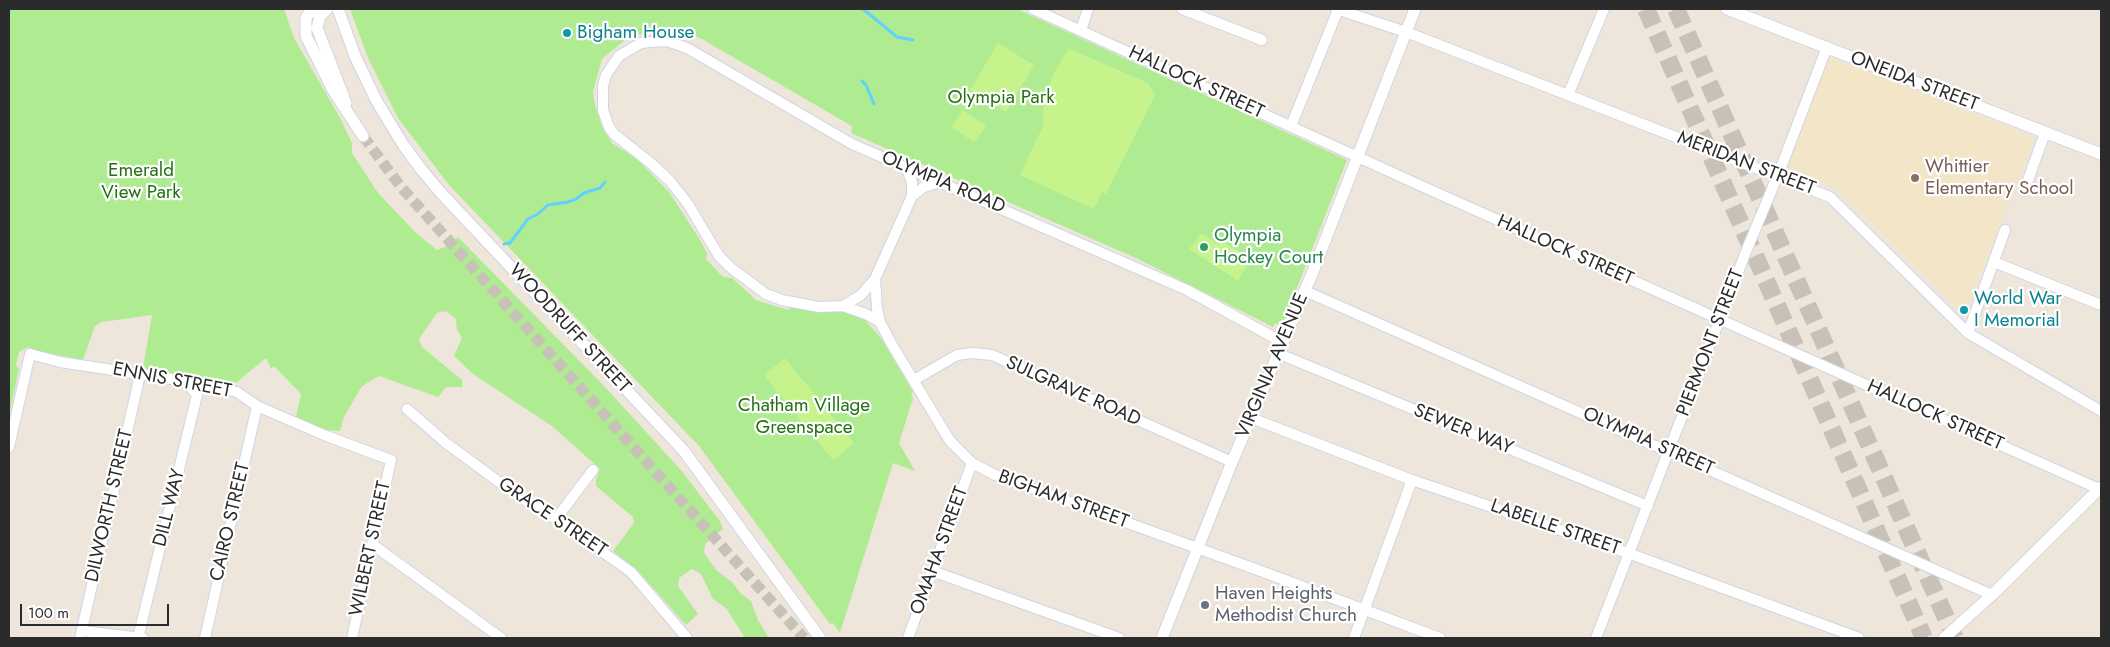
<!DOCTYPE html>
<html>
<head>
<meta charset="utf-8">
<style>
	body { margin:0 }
	#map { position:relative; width:2110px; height:647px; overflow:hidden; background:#eee6db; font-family:Jost,sans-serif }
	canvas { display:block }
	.frame { position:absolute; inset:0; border:10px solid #2b2b2b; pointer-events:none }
	.scale { position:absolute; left:20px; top:604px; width:149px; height:22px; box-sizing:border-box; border:2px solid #2b2b2b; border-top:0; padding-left:6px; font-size:15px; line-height:18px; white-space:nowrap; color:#2b2b2b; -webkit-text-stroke:4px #fff; paint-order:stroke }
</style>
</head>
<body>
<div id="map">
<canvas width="2110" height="647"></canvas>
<div class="frame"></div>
<div class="scale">100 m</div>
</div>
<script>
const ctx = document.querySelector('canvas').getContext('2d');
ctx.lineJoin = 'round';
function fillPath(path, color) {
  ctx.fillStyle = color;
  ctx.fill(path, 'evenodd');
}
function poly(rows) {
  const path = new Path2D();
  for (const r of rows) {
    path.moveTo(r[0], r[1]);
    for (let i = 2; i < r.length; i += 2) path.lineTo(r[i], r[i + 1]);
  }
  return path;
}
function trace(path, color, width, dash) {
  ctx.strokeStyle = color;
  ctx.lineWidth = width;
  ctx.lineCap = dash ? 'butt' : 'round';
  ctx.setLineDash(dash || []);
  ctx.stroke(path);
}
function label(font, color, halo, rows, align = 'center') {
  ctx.font = font + ' Jost,sans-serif';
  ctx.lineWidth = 4.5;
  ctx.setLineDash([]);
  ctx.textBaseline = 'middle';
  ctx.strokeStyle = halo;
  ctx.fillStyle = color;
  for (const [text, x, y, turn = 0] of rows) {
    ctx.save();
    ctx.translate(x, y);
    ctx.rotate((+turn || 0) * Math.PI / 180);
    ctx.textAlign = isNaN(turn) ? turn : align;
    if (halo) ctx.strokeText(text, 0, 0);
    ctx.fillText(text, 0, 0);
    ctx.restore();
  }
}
fillPath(poly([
	[1829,57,2035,138,1964,315,1835,187,1787,169]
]), '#f2e5c8');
fillPath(poly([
	[9,9,284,9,294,38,339,116,352,143,352,153,378,193,416,233,437,250,445,247,458,237,605,387,680,469,720,521,723,529,705,544,704,553,717,571,732,582,741,594,751,601,758,620,769,638,745,638,726,608,713,599,701,574,692,569,679,578,678,586,698,614,686,625,639,572,613,551,634,523,633,517,596,486,596,479,600,469,552,426,473,374,454,356,462,338,457,330,456,319,446,311,437,313,419,339,422,347,462,380,462,387,446,387,438,397,379,376,362,386,344,417,340,431,325,430,296,417,301,394,274,366,271,369,266,358,232,386,143,369,152,315,102,322,95,326,83,360,38,351,28,347,19,352,16,365,19,369,9,416],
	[350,9,1017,9,1347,160,1282,326,1275,323,1273,327,1138,259,851,133,852,126,700,38,682,31,631,35,602,59,593,92,595,105,603,129,612,143,637,159,669,192,702,243,707,254,706,259,723,277,732,278,756,300,788,310,790,307,818,311,845,312,865,320,881,338,913,392,911,394,913,398,899,443,915,471,893,463,840,633,833,623,830,624,699,446,449,185,398,118,368,58]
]), '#afeb91');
fillPath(poly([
	[998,43,1034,65,1006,112,970,90],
	[1068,48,1148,83,1155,95,1106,194,1102,192,1094,209,1020,175,1043,126,1043,110,1052,77],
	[963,110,986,126,974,142,951,127],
	[1201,233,1218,244,1221,240,1251,259,1238,281,1189,249],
	[785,358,854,443,833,460,764,375]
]), '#c6f38c');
trace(poly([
	[863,9,897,37,913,40],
	[862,81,866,85,874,104],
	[504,244,510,243,528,219,538,214,548,205,568,202,576,199,584,193,600,188,605,182]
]), '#62d1fc', 3);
trace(poly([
	[363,136,401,187,804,638]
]), '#c7c1b8', 11, [11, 5.5]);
trace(poly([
	[1646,9,1924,638],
	[1676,9,1955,638]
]), '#c7c1b8', 18, [18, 9]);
const minor = poly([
	[1033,9,1417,184,2099,489],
	[1182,9,1262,40],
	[1336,9,1406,32,1830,197,1968,333,2101,411],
	[1081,30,1088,9],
	[1568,95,1604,9],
	[1291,126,1338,10],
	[906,167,912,182,912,196,875,279,877,309,880,322,891,343,950,441,972,463,995,475,1258,570,1440,638],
	[2024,191,2045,133],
	[912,196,924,187,940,182],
	[1994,262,2101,305],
	[1305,291,1992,595],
	[843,306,861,295,875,279],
	[880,322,866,314,843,306,819,307,782,300,766,294,731,268,719,256,688,204,670,181,653,165,614,134,609,127,603,110,603,86,606,75,619,56,641,43,650,42,667,41,687,48,852,144,1187,290,1282,342],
	[1968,333,2005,230],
	[1277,353,1648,506],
	[914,380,957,355,973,353,992,355,1232,462],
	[407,409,446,443,514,493,563,524,631,572,687,638],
	[1251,418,1412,480,1628,553,1859,638],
	[9,447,30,354,60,362,204,384,237,392,257,406,324,435,391,460,352,638],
	[556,519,593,470],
	[372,544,501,638],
	[932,571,1119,638],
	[82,631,143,638],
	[80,638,140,375],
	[138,638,197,395,186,382],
	[205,638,257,406],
	[908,638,972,463],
	[1354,638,1412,480],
	[1596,638,1747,249,1780,170,1827,47]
]);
const tertiary = poly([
	[317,9,309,13,306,18,306,36,333,90,363,136],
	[327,9,320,16,317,28,346,103],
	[338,9,355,56,376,100,404,146,421,169,441,193,684,451,820,638],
	[1727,9,2101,154],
	[1162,638,1232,462,1312,274,1415,9],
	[1944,638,1992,595,2101,487]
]);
trace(minor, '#d0d4e5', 12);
trace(tertiary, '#d0d4e5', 13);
trace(minor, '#fff', 10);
trace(tertiary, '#fff', 11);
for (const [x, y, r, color] of [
	[567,33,5,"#0f9aa8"],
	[1915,178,5,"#8d6e63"],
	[1204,247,5,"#2e9e5b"],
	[1964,310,5,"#0f9aa8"],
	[1205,605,5,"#6b7280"]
]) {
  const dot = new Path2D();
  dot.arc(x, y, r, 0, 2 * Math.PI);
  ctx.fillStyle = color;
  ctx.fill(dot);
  trace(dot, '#fff', 2);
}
label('19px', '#0d838f', '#fff', [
	["Bigham House",577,33],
	["World War",1974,299],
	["I Memorial",1974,321]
], 'left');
label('19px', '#2b2b2b', '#fff', [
	["ONEIDA STREET",1914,82,21],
	["HALLOCK STREET",1196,83,25],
	["MERIDAN STREET",1746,164,21],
	["OLYMPIA ROAD",943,183,23],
	["HALLOCK STREET",1565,251,24],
	["WOODRUFF STREET",569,329,47],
	["PIERMONT STREET",1711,343,-69],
	["VIRGINIA AVENUE",1273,366,-67],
	["ENNIS STREET",172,381,11],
	["SULGRAVE ROAD",1073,392,24],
	["HALLOCK STREET",1935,416,24],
	["SEWER WAY",1463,430,22],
	["OLYMPIA STREET",1648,442,24],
	["BIGHAM STREET",1063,500,20],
	["DILWORTH STREET",110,506,-77],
	["DILL WAY",170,508,-76],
	["GRACE STREET",552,518,34],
	["CAIRO STREET",231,522,-77],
	["LABELLE STREET",1555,528,19],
	["WILBERT STREET",371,549,-78],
	["OMAHA STREET",940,551,-70]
]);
label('19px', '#247012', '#fff', [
	["Olympia Park",1001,98],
	["Emerald",141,171],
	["View Park",141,193],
	["Chatham Village",804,406],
	["Greenspace",804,428]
]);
label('19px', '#785e54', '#fff', [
	["Whittier",1925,167],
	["Elementary School",1925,189]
], 'left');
label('19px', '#27864d', '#fff', [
	["Olympia",1214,236],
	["Hockey Court",1214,258]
], 'left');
label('19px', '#5b616d', '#fff', [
	["Haven Heights",1215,594],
	["Methodist Church",1215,616]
], 'left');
</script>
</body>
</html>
